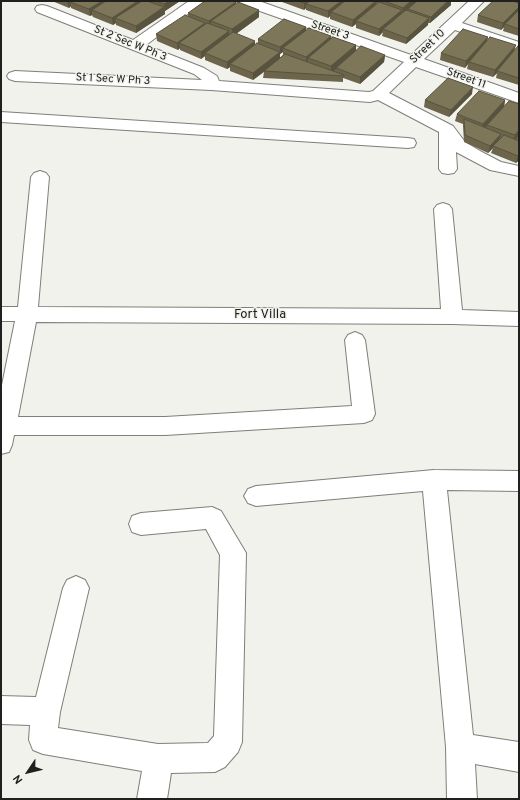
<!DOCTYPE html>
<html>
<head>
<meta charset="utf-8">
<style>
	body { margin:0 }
	#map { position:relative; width:520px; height:800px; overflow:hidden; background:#f2f2ed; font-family:Overpass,sans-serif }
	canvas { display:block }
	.frame { position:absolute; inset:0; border:2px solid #20201e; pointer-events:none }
	.north { position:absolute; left:8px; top:752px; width:40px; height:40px; -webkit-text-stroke:3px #f2f2ed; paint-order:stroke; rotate:235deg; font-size:11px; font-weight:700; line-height:16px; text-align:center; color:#20201e }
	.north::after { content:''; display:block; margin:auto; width:14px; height:18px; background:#20201e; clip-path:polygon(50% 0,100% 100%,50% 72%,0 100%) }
</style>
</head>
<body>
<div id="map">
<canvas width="520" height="800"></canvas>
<div class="frame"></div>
<div class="north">N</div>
</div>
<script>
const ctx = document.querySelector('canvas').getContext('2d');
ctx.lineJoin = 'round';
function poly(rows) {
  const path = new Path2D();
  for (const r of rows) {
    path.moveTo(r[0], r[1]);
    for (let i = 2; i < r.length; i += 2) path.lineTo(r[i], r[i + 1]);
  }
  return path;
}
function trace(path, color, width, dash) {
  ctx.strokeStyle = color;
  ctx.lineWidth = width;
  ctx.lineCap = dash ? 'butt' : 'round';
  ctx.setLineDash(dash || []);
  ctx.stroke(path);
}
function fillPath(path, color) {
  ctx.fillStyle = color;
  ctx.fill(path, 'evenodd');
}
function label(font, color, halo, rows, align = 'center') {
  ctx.font = font + ' Overpass,sans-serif';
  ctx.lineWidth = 3;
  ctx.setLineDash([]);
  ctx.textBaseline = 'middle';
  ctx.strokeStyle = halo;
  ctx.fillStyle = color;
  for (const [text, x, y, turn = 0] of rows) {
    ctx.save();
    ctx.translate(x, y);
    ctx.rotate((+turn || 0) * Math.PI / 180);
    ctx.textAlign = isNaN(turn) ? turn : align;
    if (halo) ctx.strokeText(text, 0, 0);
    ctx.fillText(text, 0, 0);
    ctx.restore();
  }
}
const street = poly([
	[189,1,205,1,146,45,204,68,217,76,219,81,369,92,373,91,404,62,240,4,238,1,259,1,411,55,469,1,484,1,462,23,519,42,519,52,455,30,424,59,519,93,519,103,416,67,389,93,453,126,465,142,480,151,501,162,519,166,519,176,490,170,456,152,457,169,454,173,448,174,442,173,439,169,439,132,378,100,370,102,211,90,15,81,9,79,7,76,9,73,15,71,202,80,194,74,37,12,35,9,37,6,42,5,47,6,133,40,189,1],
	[1,112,408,138,414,139,416,143,414,147,408,148,1,122,1,112],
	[40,171,46,173,49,177,38,307,441,309,434,209,437,205,443,203,449,205,452,209,462,310,519,312,519,326,452,324,36,322,18,417,165,417,352,406,345,340,348,335,355,332,362,335,365,340,375,414,372,420,364,423,165,435,14,435,12,445,9,452,1,454,1,390,15,321,1,321,1,307,18,307,31,177,34,173,40,171],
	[434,470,519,471,519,491,447,490,473,735,519,742,519,772,475,764,477,799,447,799,446,747,423,491,256,506,248,503,244,496,248,489,256,486,434,470],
	[212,507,221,511,246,553,242,742,238,752,225,767,215,772,171,773,167,799,137,799,142,771,43,754,33,750,29,740,30,725,1,724,1,696,36,697,63,588,67,580,76,576,85,580,89,588,60,712,58,728,158,744,208,743,214,736,220,555,206,529,141,535,132,532,129,524,132,516,141,513,212,507]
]);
trace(street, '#7f7e7a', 2);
fillPath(street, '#fff');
fillPath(poly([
	[52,1,141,1,141,2,142,1,180,1,165,11,165,14,136,33,116,25,116,23,113,25,93,17,92,15,90,16,71,8,71,6,69,8],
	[282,1,451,1,451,5,430,23,428,23,428,25,406,44,382,36,383,32,379,36,356,28,356,24,352,27,330,19,330,16,328,18,306,10,306,8,304,10,282,2],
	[493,1,519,1,519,36,503,31,504,27,501,30,477,22,478,15],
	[236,2,236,4,259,17,236,34,255,45,258,43,258,39,306,27,306,30,356,45,356,51,385,55,384,62,360,84,343,78,343,82,263,78,264,72,253,80,230,71,230,67,227,69,205,60,205,56,201,59,180,50,180,48,178,50,157,41,156,34,188,16,188,13],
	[283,52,283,55,280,58,280,54],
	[488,37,487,42,515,50,519,46,519,85,496,78,497,73,493,77,467,69,468,64,465,68,440,60,441,53],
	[472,94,449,117,424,107,425,100],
	[505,100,504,107,519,104,519,160,516,163,491,153,493,148,488,153,464,142,463,126,463,124,455,121,457,114]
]), '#6c654c');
fillPath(poly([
	[67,1,80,1,70,2,71,6,69,8],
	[102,1,114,1,92,10,92,15,90,16,89,9],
	[138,1,141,1,142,6,115,18,116,23,113,25,112,18],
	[169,1,180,1,165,11,164,4],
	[307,1,315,1,306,4,306,8,304,10,304,3],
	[341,1,349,1,331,12,330,16,328,18,328,11],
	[376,1,375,8,356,21,356,24,352,27,353,20],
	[411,1,418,1,408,9,407,10,402,14,403,8],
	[448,1,451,1,451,5,430,23,431,17],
	[236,2,236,9,211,21,211,26,210,28,209,21],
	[164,7,165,14,136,33,136,26],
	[519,7,519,12,505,24,504,27,501,30,503,23],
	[259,10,259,17,233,36,232,29],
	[402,10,401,17,383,29,383,32,379,36,379,29],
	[429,18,428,25,406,44,407,38],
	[205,23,206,30,179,43,180,48,178,50,177,43],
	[306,27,306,34,283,48,283,52,280,54,280,47],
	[229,31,229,38,205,53,205,56,201,59,201,52],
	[331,36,331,43,308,58,308,62,306,64,306,57],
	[488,37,486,43,469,62,468,64,465,68,466,61],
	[255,41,255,47,230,64,230,67,227,69,227,62],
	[356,45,356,52,336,68,336,69,331,73,331,66],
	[516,45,514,52,497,71,497,73,493,77,495,70],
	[280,52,280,59,253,80,253,73],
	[385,55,384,62,360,84,360,77],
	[473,87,472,94,449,117,451,110],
	[505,100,504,107,482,131,483,124],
	[519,130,519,135,513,142,515,135],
	[501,134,499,141,493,146,493,148,488,153,490,146],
	[519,155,519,160,516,163,518,156]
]), '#58533e');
const building = poly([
	[71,1,102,1,89,9,70,2,71,1],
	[106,1,138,1,112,18,92,10,106,1],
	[142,1,147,1,164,7,136,26,115,18,142,1],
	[156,1,169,1,164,4,156,1],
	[205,1,233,1,236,2,209,21,188,13,205,1],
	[298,1,307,1,304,3,298,1],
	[310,1,341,1,328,11,306,4,310,1],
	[345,1,376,1,353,20,331,12,345,1],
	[384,1,411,1,403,8,384,1],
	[417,1,448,1,431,17,408,9,417,1],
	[493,1,512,1,519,3,519,7,503,23,478,15,493,1],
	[238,2,259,10,232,29,211,21,238,2],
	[379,2,402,10,379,29,356,21,379,2],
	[406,10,429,18,407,38,383,29,406,10],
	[519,10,519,29,505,24,519,10],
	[185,15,205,23,177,43,156,34,185,15],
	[284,19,306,27,280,47,258,39,284,19],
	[207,23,229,31,201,52,179,43,207,23],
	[309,28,331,36,306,57,283,48,309,28],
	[463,29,488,37,466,61,441,53,463,29],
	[233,32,255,41,227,62,205,53,233,32],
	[333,37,356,45,331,66,308,58,333,37],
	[490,37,516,45,495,70,469,62,490,37],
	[257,43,280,52,253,73,230,64,257,43],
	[361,46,385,55,360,77,336,68,361,46],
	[518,46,519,46,519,78,497,71,518,46],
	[285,54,344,75,344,76,264,71,285,54],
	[448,78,473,87,451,110,425,100,448,78],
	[479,91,505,100,483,124,457,114,479,91],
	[509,101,519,104,519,130,515,135,487,125,509,101],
	[464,119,501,134,490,146,465,135,464,119],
	[504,135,519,141,519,155,518,156,493,146,504,135]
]);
fillPath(building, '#7d7658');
trace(building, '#58533e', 1);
label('11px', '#20201e', '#f2f2ed', [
	["Street 3",330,31,19],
	["St 2 Sec W Ph 3",130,44,22],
	["Street 10",428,47,-44],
	["Street 11",466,79,20],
	["St 1 Sec W Ph 3",113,80,3]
]);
label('13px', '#20201e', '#f2f2ed', [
	["Fort Villa",260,315]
]);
</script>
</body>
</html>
